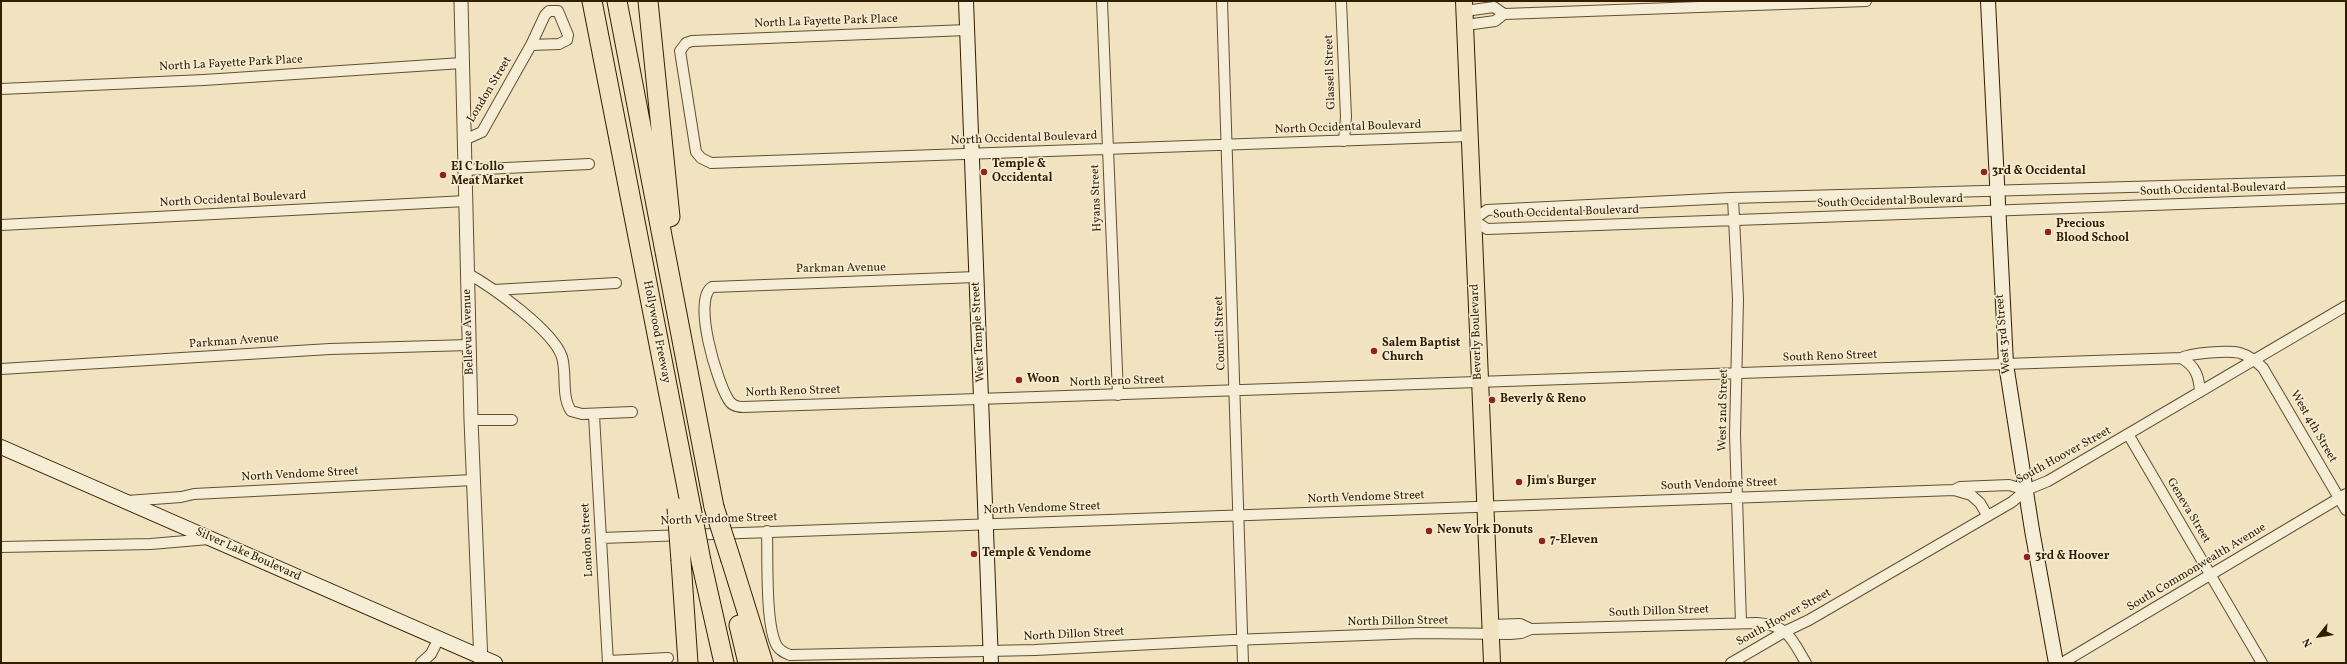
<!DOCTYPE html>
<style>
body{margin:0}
#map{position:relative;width:2347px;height:664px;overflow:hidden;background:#f1e3c0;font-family:Vollkorn,serif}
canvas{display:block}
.frame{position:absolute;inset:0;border:2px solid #311e01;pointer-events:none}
.north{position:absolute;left:2299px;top:616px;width:40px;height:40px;-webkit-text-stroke:3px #f6edd6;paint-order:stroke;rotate:240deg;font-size:11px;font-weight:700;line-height:16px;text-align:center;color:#311e01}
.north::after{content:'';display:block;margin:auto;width:14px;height:18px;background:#311e01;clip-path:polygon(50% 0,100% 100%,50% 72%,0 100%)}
</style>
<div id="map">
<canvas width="2347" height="664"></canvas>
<div class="frame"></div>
<div class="north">N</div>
</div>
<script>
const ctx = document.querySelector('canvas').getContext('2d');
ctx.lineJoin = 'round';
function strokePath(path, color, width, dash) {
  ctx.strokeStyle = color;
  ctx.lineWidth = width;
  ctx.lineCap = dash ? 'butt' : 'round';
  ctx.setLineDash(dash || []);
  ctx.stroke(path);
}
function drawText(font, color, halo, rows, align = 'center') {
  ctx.font = font + ' Vollkorn,serif';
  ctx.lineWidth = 3;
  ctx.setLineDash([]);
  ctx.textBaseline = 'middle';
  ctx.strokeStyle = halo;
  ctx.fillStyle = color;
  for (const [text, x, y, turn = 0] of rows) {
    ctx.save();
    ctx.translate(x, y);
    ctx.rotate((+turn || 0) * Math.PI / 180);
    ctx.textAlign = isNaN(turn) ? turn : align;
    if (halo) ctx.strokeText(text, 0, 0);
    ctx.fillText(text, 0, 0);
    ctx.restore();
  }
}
const minor = new Path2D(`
 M 1102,1 L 1118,395
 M 1222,1 L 1243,663
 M 1341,1 L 1346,117 L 1344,141
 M 1465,11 L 1494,7 L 1504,14
 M 1466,25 L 1495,21 L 1504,14 L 1866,1
 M 967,30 L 692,41 L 686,43 L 680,51 L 696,152 L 701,158 L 711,163 L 1470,136
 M 1,89 L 204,80 L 462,63
 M 464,140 L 482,132 L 531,45 L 545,15 L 549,11 L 558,11 L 568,35 L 567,40 L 559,44 L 531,45
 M 464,170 L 589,164
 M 2346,181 L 1731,198 L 1487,210 L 1473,220 L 1487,229 L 2346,198
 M 1733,198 L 1738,299 L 1735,435 L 1741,623
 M 1,225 L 466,201
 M 467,273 C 492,287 553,330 562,357 C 567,374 561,396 571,411 L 582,414 L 632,412
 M 976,277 L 712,287 C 692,300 717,381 728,399 C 731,405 736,407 743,407 L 2181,358 C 2191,353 2229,350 2240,353 C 2250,356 2257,362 2263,368 L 2346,510
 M 494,290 L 616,283
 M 2181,358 C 2196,366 2199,377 2200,392
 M 1,369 L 330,349 L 469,345
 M 594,415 L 608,663
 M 471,420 L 512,420
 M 2128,434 L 2262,663
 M 1954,490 L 1960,487 L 2009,485 L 2026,490
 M 127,501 L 181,497 L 194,494 L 473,480
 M 767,531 C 768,557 765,626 777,646 C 780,651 785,653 790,655 L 1035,650 L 1233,640 L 1419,633 L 1510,634 L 1521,633 L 1531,629 L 1757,623 C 1788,625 1791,638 1806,663
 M 601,538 L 1954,490 L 1971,495 L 1980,503 L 1987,515
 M 1,547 L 151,544 L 209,539
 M 1490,625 L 1520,624 L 1531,629
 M 608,661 L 668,658
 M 421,663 L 431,654 L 439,638
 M 1731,663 L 1786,631 L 1809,620 L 2012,502 L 2026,490 L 2048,481 L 2346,306
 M 2062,663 L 2346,494`);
const tertiary = new Path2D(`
 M 461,1 L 471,420 L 481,663`);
const secondary = new Path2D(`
 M 966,1 L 991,663
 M 1988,1 L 2006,364 L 2032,530 L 2056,663
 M 1,447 L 495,663`);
const primary = new Path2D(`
 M 1464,1 L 1492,663`);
const motorway = new Path2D(`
 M 592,1 L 691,508
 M 617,1 L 714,507
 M 648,1 L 670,217
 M 731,560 L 763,663
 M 681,561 L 688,663
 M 701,561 L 724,663
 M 739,625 L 748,663`);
strokePath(minor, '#614f31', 12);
strokePath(tertiary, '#614f31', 15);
strokePath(secondary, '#311e01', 16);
strokePath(primary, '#311e01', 18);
strokePath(motorway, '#311e01', 21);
strokePath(minor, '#f6edd6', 10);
strokePath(tertiary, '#f6edd6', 13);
strokePath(secondary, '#f6edd6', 14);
strokePath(primary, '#f1e3c0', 16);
strokePath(motorway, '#f1e3c0', 19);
const motorwayBridge = new Path2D(`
 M 714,507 L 731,560
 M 677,508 L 681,561
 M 691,508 L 701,561`);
strokePath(motorwayBridge, '#311e01', 21, []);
strokePath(motorwayBridge, '#f1e3c0', 19);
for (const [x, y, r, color] of [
 [984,172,4,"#8f2418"],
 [1984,172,4,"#8f2418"],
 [443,175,4,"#8f2418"],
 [2048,232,4,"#8f2418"],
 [1374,351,4,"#8f2418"],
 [1019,380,4,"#8f2418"],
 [1492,400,4,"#8f2418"],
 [1519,482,4,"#8f2418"],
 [1429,531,4,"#8f2418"],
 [1542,541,4,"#8f2418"],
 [974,554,4,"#8f2418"],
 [2027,557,4,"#8f2418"]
]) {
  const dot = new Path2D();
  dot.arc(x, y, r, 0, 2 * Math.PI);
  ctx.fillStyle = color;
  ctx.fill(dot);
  strokePath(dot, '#f6edd6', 1.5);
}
drawText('12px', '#311e01', '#f6edd6', [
 ["North La Fayette Park Place",826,22,-2],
 ["North La Fayette Park Place",231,64,-3],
 ["Glassell Street",1331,72,-92],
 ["London Street",490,90,-59],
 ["North Occidental Boulevard",1348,128,-2],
 ["North Occidental Boulevard",1024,139,-2],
 ["South Occidental Boulevard",2213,190,-2],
 ["Hyans Street",1097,198,-92],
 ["North Occidental Boulevard",233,200,-3],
 ["South Occidental Boulevard",1890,202,-2],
 ["South Occidental Boulevard",1566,213,-2],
 ["Parkman Avenue",841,269,-1],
 ["Bellevue Avenue",469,332,-92],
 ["Hollywood Freeway",656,332,79],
 ["West Temple Street",979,332,-93],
 ["Beverly Boulevard",1477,332,-92],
 ["Council Street",1221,333,-92],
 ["West 3rd Street",2004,334,-95],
 ["Parkman Avenue",234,342,-4],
 ["South Reno Street",1830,357,-2],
 ["North Reno Street",1117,382,-2],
 ["North Reno Street",793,392,-2],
 ["West 2nd Street",1724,410,-89],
 ["West 4th Street",2313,427,60],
 ["South Hoover Street",2064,456,-29],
 ["North Vendome Street",300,475,-3],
 ["South Vendome Street",1719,485,-2],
 ["North Vendome Street",1366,498,-2],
 ["North Vendome Street",1042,509,-2],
 ["Geneva Street",2188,511,59],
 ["North Vendome Street",719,520,-2],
 ["London Street",588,540,-93],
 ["Silver Lake Boulevard",248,555,24],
 ["South Commonwealth Avenue",2197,568,-31],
 ["South Dillon Street",1659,612,-2],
 ["South Hoover Street",1784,618,-29],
 ["North Dillon Street",1398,622,-1],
 ["North Dillon Street",1074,635,-3]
]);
drawText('bold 12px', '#311e01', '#f6edd6', [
 ["Temple &",992,165],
 ["Occidental",992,179],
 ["El C Lollo",451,168],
 ["Meat Market",451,182],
 ["3rd & Occidental",1992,172],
 ["Precious",2056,225],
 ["Blood School",2056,239],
 ["Salem Baptist",1382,344],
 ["Church",1382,358],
 ["Woon",1027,380],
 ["Beverly & Reno",1500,400],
 ["Jim's Burger",1527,482],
 ["New York Donuts",1437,531],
 ["7-Eleven",1550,541],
 ["Temple & Vendome",982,554],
 ["3rd & Hoover",2035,557]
], 'left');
</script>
